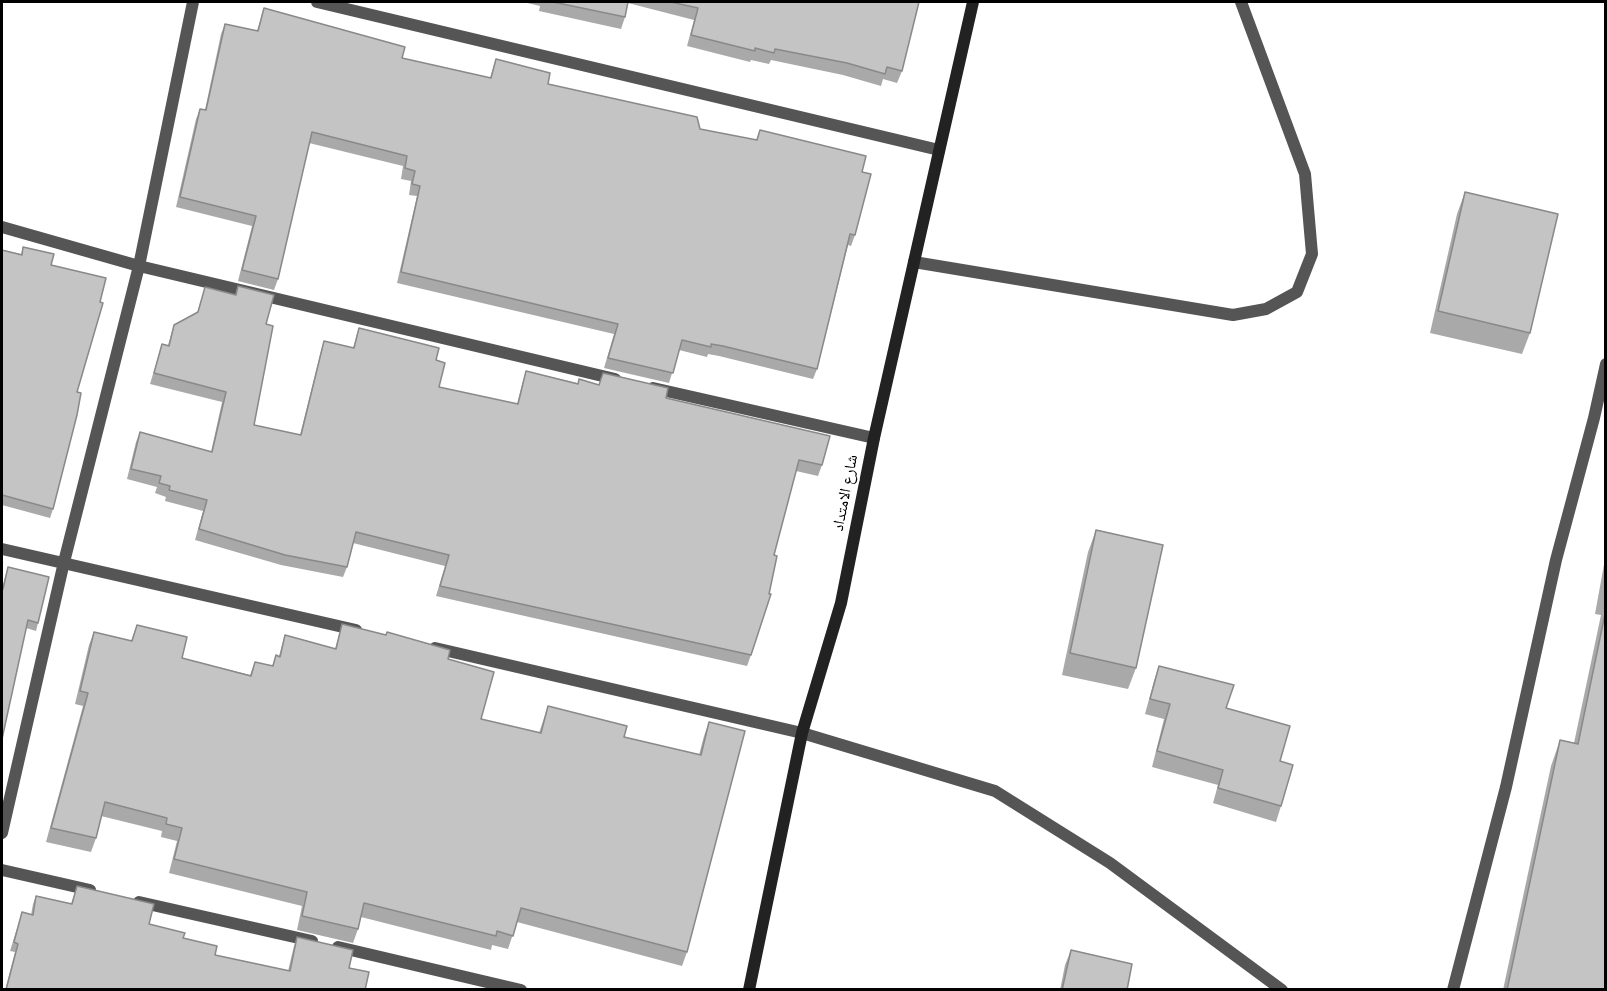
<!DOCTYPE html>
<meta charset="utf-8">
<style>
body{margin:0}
#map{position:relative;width:1607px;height:991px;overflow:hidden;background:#fff;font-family:Roboto,sans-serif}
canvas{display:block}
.frame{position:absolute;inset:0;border:3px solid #000;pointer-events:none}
</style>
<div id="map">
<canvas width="1607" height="991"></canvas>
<div class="frame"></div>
</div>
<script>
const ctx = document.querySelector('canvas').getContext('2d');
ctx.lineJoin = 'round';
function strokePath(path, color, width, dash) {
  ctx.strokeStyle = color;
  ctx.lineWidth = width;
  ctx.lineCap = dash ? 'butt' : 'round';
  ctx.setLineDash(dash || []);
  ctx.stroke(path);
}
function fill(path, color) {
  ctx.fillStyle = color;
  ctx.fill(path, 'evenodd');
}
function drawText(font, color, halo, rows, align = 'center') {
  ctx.font = font + ' Roboto,"Noto Naskh Arabic",sans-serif';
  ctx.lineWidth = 4.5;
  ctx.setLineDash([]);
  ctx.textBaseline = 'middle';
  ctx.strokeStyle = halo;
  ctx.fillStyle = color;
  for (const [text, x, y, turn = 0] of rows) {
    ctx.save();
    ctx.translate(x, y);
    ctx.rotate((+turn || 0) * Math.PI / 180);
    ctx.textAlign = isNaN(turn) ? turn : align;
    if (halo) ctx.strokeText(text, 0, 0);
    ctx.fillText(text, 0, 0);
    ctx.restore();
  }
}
strokePath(new Path2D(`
 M 914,262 L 1233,315 L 1266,309 L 1297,292 L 1312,254 L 1305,174 L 1241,2
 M 802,733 L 995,791 L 1110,863 L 1282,990
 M 1453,990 L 1506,787 L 1556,560 L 1594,418 L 1606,364`), '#555', 12);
strokePath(new Path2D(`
 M 317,2 L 939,150
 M 2,227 L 139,266 L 615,379
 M 653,388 L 874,438
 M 2,549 L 356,630
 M 435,648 L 802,733
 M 2,833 L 64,562 L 139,266 L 193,2
 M 2,870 L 90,890
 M 139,902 L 312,941
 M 338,947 L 521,990`), '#555', 12);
strokePath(new Path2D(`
 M 749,990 L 802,733 L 841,603 L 874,438 L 973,2`), '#222', 12);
fill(new Path2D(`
 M 523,2 L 919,2 L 902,71 L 897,83 L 883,79 L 881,86 L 843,75 L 771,60 L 769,64 L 751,60 L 750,62 L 687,46 L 694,20 L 628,3 L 625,17 L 621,29 L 539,11 L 540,6 Z
 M 264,8 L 402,58 L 490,78 L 496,59 L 548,84 L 700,129 L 756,140 L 760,130 L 862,172 L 855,235 L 851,246 L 848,245 L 817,369 L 813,379 L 719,356 L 708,354 L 707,357 L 679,350 L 669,383 L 604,368 L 614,334 L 397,283 L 417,196 L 409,195 L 411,181 L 401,179 L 403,166 L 309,143 L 278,279 L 274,290 L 238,281 L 252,226 L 176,207 L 196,119 L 200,109 L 205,110 L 221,34 L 225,24 L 257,31 Z
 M 1465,192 L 1530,333 L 1522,354 L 1430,333 L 1457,214 Z
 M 23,247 L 51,265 L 77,392 L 53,509 L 50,518 L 2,505 L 2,250 L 21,254 Z
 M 238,286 L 266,324 L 254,425 L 300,435 L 321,351 L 324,341 L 353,348 L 359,328 L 436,360 L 439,387 L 517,404 L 523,381 L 526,371 L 577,383 L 599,385 L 603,373 L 666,398 L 822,465 L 818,476 L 796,471 L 774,555 L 751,655 L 747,666 L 436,596 L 445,566 L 353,543 L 347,567 L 343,577 L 281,565 L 195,540 L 203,511 L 165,501 L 166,497 L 155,493 L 157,487 L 127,479 L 136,442 L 140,432 L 211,452 L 222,402 L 150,384 L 162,344 L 168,345 L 174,325 L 197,313 L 205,287 L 235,295 Z
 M 1096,530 L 1136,668 L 1128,689 L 1062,675 L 1088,552 Z
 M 1605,559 L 1605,990 L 1503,990 L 1551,766 L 1560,740 L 1574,743 L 1601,615 L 1595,614 Z
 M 8,567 L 38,623 L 36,631 L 26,628 L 2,588 Z
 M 342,624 L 448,659 L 481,719 L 539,733 L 548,706 L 624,737 L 699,755 L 704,736 L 709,722 L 687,952 L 682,966 L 517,922 L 508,949 L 492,945 L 491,950 L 361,917 L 358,929 L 353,943 L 297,930 L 302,906 L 169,873 L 177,841 L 161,837 L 162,831 L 101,816 L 96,838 L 91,852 L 46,842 L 83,706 L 75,704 L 89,645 L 94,632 L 131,641 L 137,625 L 182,658 L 250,675 L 255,662 L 272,666 L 276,655 L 279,656 L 285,635 L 335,649 Z
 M 1159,666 L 1226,708 L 1280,761 L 1281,806 L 1276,822 L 1213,803 L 1218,785 L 1152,767 L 1164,719 L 1145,714 L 1154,681 Z
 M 77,886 L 149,924 L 183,938 L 215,955 L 288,971 L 294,946 L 297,937 L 349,968 L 365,990 L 5,990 L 15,952 L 10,951 L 22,912 L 31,915 L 33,904 L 36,896 L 71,904 Z
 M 1071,950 L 1127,990 L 1060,990 L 1065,965 Z`), '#a9a9a9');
const building = new Path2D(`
 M 553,2 L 628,2 L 625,17 Z
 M 671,2 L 919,2 L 902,71 L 887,67 L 885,74 L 847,63 L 775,49 L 774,53 L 755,48 L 755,51 L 691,35 L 698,8 Z
 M 264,8 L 405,47 L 402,58 L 491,78 L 496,59 L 550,73 L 548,84 L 697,117 L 700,129 L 757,140 L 760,130 L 866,156 L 862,172 L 871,174 L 855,235 L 850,234 L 817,369 L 723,346 L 711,344 L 711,347 L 682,340 L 673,373 L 608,358 L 618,324 L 401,272 L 420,186 L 412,184 L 415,171 L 405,168 L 407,156 L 312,132 L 278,279 L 242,270 L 256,216 L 180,197 L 200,109 L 206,110 L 225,24 L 258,31 Z
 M 1465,192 L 1558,214 L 1530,333 L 1438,311 Z
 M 23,247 L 54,254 L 51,265 L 106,278 L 100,302 L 103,303 L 77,392 L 81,393 L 77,415 L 53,509 L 2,495 L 2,250 L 22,255 Z
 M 238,286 L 274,295 L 266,324 L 273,326 L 254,425 L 301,435 L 324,341 L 354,348 L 359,328 L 439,348 L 436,360 L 445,363 L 439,387 L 518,404 L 526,371 L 578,384 L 579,379 L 599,385 L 603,373 L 668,388 L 666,398 L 830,436 L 822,465 L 799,460 L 774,555 L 777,556 L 769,594 L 771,594 L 751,655 L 440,586 L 449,555 L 356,532 L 347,567 L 285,555 L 199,529 L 207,500 L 169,490 L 170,486 L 159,483 L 161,476 L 131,469 L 140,432 L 212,452 L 226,392 L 154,373 L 162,344 L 169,346 L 174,325 L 198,312 L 205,287 L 236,295 Z
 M 1096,530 L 1163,545 L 1136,668 L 1070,653 Z
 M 8,567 L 49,577 L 38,623 L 28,620 L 2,739 L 2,588 L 3,589 Z
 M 1605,614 L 1605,990 L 1507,990 L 1560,740 L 1578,744 Z
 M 342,624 L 386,635 L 387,632 L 450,650 L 448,659 L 494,672 L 481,719 L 541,733 L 548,706 L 627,726 L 624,737 L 701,755 L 709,722 L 745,731 L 687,952 L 521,908 L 513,936 L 497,931 L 496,936 L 364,903 L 358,929 L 302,916 L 307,892 L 174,859 L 182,828 L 166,824 L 167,818 L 105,802 L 96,838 L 51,828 L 88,693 L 80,691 L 94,632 L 132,641 L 137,625 L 187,637 L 182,658 L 251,676 L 255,662 L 273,666 L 276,655 L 280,657 L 285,635 L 336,649 Z
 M 1159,666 L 1234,685 L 1226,708 L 1290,726 L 1280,761 L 1293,765 L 1281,806 L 1218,788 L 1223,770 L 1157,751 L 1170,704 L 1150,699 Z
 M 77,886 L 154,904 L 149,924 L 185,933 L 183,938 L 217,946 L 215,955 L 290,971 L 297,937 L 353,950 L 349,968 L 369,972 L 365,990 L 6,990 L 18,944 L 14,942 L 22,912 L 33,915 L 36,896 L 72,904 Z
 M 1071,950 L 1132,964 L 1127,990 L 1062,990 Z`);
fill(building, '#c4c4c4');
strokePath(building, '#898989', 1.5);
drawText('16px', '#000', '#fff', [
 ["شارع الامتداد",846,493,-79]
]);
</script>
